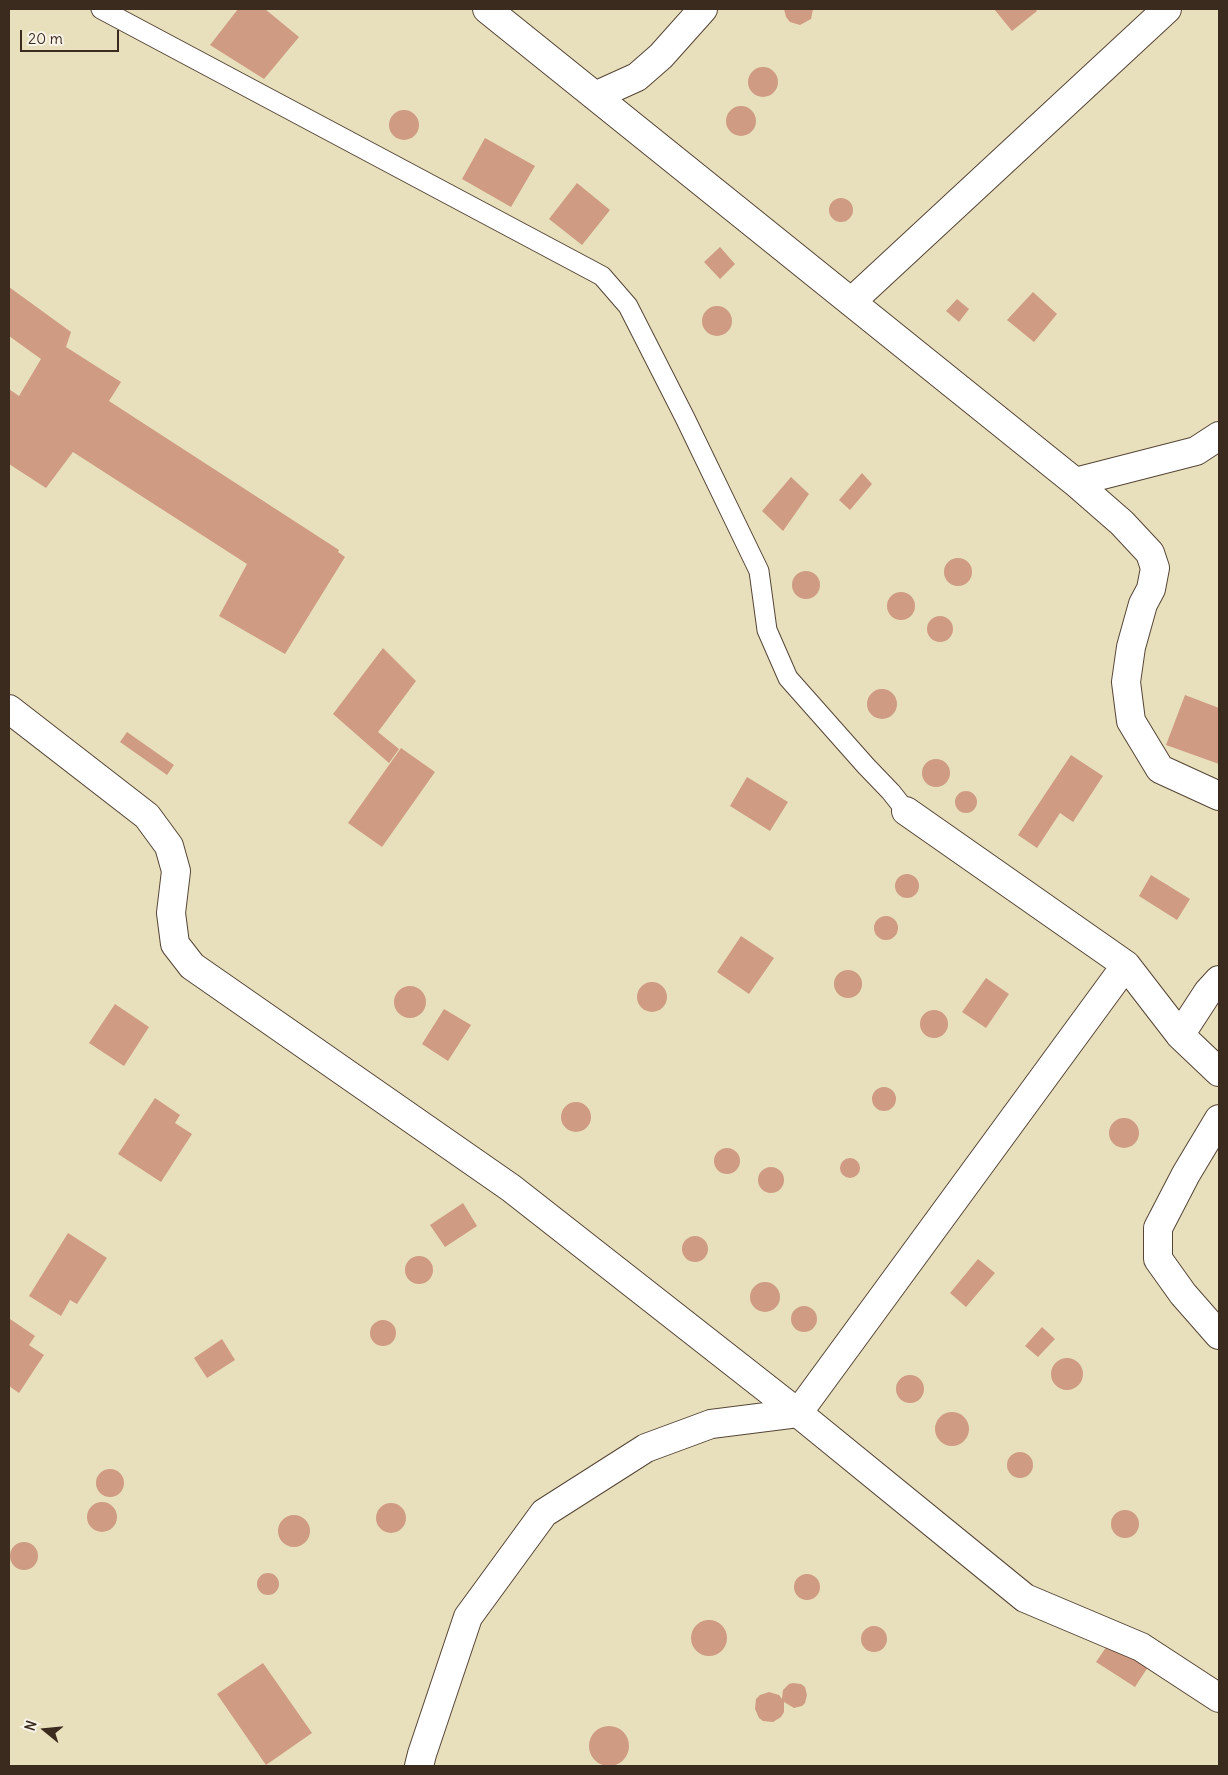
<!DOCTYPE html>
<style>
body{margin:0}
#map{position:relative;width:1228px;height:1775px;overflow:hidden;background:#e8e0bc;font-family:Delius,sans-serif}
canvas{display:block}
.frame{position:absolute;inset:0;border:10px solid #3b2a1e;pointer-events:none}
.north{position:absolute;left:20px;top:1705px;width:50px;height:50px;-webkit-text-stroke:4px #f7f3e8;paint-order:stroke;rotate:287deg;font-size:14px;font-weight:700;line-height:20px;text-align:center;color:#3b2a1e}
.north::after{content:'';display:block;margin:auto;width:18px;height:22px;background:#3b2a1e;clip-path:polygon(50% 0,100% 100%,50% 72%,0 100%)}
.scale{position:absolute;left:20px;top:30px;width:99px;height:22px;box-sizing:border-box;border:2px solid #3b2a1e;border-top:0;padding-left:6px;font-size:15px;line-height:18px;white-space:nowrap;color:#3b2a1e;-webkit-text-stroke:4px #f7f3e8;paint-order:stroke}
</style>
<div id="map">
<canvas width="1228" height="1775"></canvas>
<div class="frame"></div>
<div class="north">N</div>
<div class="scale">20 m</div>
</div>
<script>
const ctx = document.querySelector('canvas').getContext('2d');
ctx.lineJoin = 'round';
function fill(path, color) {
  ctx.fillStyle = color;
  ctx.fill(path, 'evenodd');
}
function strokePath(path, color, width, dash) {
  ctx.strokeStyle = color;
  ctx.lineWidth = width;
  ctx.lineCap = dash ? 'butt' : 'round';
  ctx.setLineDash(dash || []);
  ctx.stroke(path);
}
fill(new Path2D(`
 M 238,9 L 265,9 L 299,37 L 264,79 L 210,45 Z
 M 784,9 L 813,9 L 811,19 L 800,25 L 790,22 L 786,17 Z
 M 994,9 L 1035,9 L 1037,11 L 1012,31 Z
 M748 82a15 15 0 1 1 30 0a15 15 0 1 1-30 0Z
 M726 121a15 15 0 1 1 30 0a15 15 0 1 1-30 0Z
 M389 125a15 15 0 1 1 30 0a15 15 0 1 1-30 0Z
 M 485,138 L 535,166 L 511,207 L 462,179 Z
 M 577,183 L 610,210 L 582,245 L 549,219 Z
 M829 210a12 12 0 1 1 24 0a12 12 0 1 1-24 0Z
 M 720,247 L 735,264 L 720,279 L 704,262 Z
 M 9,287 L 71,332 L 66,347 L 121,382 L 109,401 L 339,550 L 338,552 L 345,557 L 285,654 L 219,616 L 247,564 L 73,452 L 46,488 L 9,464 L 9,389 L 19,396 L 41,359 L 9,336 Z
 M 1033,292 L 1057,314 L 1034,342 L 1007,320 Z
 M 957,299 L 969,309 L 959,322 L 946,311 Z
 M702 321a15 15 0 1 1 30 0a15 15 0 1 1-30 0Z
 M 862,473 L 872,484 L 850,510 L 839,500 Z
 M 791,477 L 809,494 L 783,531 L 762,511 Z
 M944 572a14 14 0 1 1 28 0a14 14 0 1 1-28 0Z
 M792 585a14 14 0 1 1 28 0a14 14 0 1 1-28 0Z
 M887 606a14 14 0 1 1 28 0a14 14 0 1 1-28 0Z
 M927 629a13 13 0 1 1 26 0a13 13 0 1 1-26 0Z
 M 383,648 L 416,681 L 378,732 L 399,749 L 389,763 L 333,714 Z
 M867 704a15 15 0 1 1 30 0a15 15 0 1 1-30 0Z
 M 1185,695 L 1219,708 L 1219,764 L 1166,745 Z
 M 127,732 L 174,765 L 167,775 L 120,742 Z
 M 401,748 L 435,772 L 382,847 L 348,823 Z
 M 1071,755 L 1103,776 L 1073,822 L 1060,813 L 1037,848 L 1018,835 Z
 M922 773a14 14 0 1 1 28 0a14 14 0 1 1-28 0Z
 M 747,777 L 788,802 L 770,831 L 730,806 Z
 M955 802a11 11 0 1 1 22 0a11 11 0 1 1-22 0Z
 M895 886a12 12 0 1 1 24 0a12 12 0 1 1-24 0Z
 M 1151,875 L 1190,899 L 1177,920 L 1139,896 Z
 M874 928a12 12 0 1 1 24 0a12 12 0 1 1-24 0Z
 M 741,936 L 774,958 L 749,994 L 717,972 Z
 M834 984a14 14 0 1 1 28 0a14 14 0 1 1-28 0Z
 M 986,978 L 1009,994 L 986,1028 L 962,1012 Z
 M637 997a15 15 0 1 1 30 0a15 15 0 1 1-30 0Z
 M394 1002a16 16 0 1 1 32 0a16 16 0 1 1-32 0Z
 M 115,1004 L 149,1027 L 124,1066 L 89,1043 Z
 M 444,1009 L 471,1025 L 448,1061 L 422,1044 Z
 M920 1024a14 14 0 1 1 28 0a14 14 0 1 1-28 0Z
 M872 1099a12 12 0 1 1 24 0a12 12 0 1 1-24 0Z
 M 155,1098 L 180,1115 L 175,1123 L 192,1134 L 161,1182 L 118,1154 Z
 M561 1117a15 15 0 1 1 30 0a15 15 0 1 1-30 0Z
 M1109 1133a15 15 0 1 1 30 0a15 15 0 1 1-30 0Z
 M714 1161a13 13 0 1 1 26 0a13 13 0 1 1-26 0Z
 M840 1168a10 10 0 1 1 20 0a10 10 0 1 1-20 0Z
 M758 1180a13 13 0 1 1 26 0a13 13 0 1 1-26 0Z
 M 463,1203 L 477,1226 L 445,1247 L 430,1225 Z
 M 68,1233 L 107,1258 L 77,1304 L 70,1300 L 61,1316 L 29,1296 Z
 M682 1249a13 13 0 1 1 26 0a13 13 0 1 1-26 0Z
 M405 1270a14 14 0 1 1 28 0a14 14 0 1 1-28 0Z
 M 978,1259 L 995,1273 L 966,1307 L 950,1293 Z
 M750 1297a15 15 0 1 1 30 0a15 15 0 1 1-30 0Z
 M791 1319a13 13 0 1 1 26 0a13 13 0 1 1-26 0Z
 M 10,1319 L 35,1336 L 29,1345 L 44,1355 L 19,1393 L 9,1386 Z
 M370 1333a13 13 0 1 1 26 0a13 13 0 1 1-26 0Z
 M 1042,1327 L 1055,1339 L 1038,1357 L 1025,1346 Z
 M 222,1339 L 235,1360 L 207,1378 L 194,1358 Z
 M1051 1374a16 16 0 1 1 32 0a16 16 0 1 1-32 0Z
 M896 1389a14 14 0 1 1 28 0a14 14 0 1 1-28 0Z
 M935 1429a17 17 0 1 1 34 0a17 17 0 1 1-34 0Z
 M1007 1465a13 13 0 1 1 26 0a13 13 0 1 1-26 0Z
 M96 1483a14 14 0 1 1 28 0a14 14 0 1 1-28 0Z
 M87 1517a15 15 0 1 1 30 0a15 15 0 1 1-30 0Z
 M376 1518a15 15 0 1 1 30 0a15 15 0 1 1-30 0Z
 M1111 1524a14 14 0 1 1 28 0a14 14 0 1 1-28 0Z
 M278 1531a16 16 0 1 1 32 0a16 16 0 1 1-32 0Z
 M10 1556a14 14 0 1 1 28 0a14 14 0 1 1-28 0Z
 M257 1584a11 11 0 1 1 22 0a11 11 0 1 1-22 0Z
 M794 1587a13 13 0 1 1 26 0a13 13 0 1 1-26 0Z
 M691 1638a18 18 0 1 1 36 0a18 18 0 1 1-36 0Z
 M861 1639a13 13 0 1 1 26 0a13 13 0 1 1-26 0Z
 M 1111,1640 L 1148,1667 L 1135,1687 L 1096,1662 Z
 M 263,1663 L 312,1733 L 266,1765 L 217,1694 Z
 M 793,1683 L 801,1684 L 805,1687 L 807,1695 L 805,1703 L 802,1706 L 794,1708 L 784,1702 L 784,1712 L 781,1717 L 773,1722 L 763,1721 L 759,1718 L 755,1709 L 756,1699 L 760,1695 L 769,1692 L 779,1695 L 782,1699 L 783,1690 L 789,1684 Z
 M589 1746a20 20 0 1 1 40 0a20 20 0 1 1-40 0Z`), '#cf9b82');
const lane = new Path2D(`
 M 101,9 L 602,276 L 628,306 L 685,418 L 759,571 L 767,630 L 788,678 L 866,766 L 891,792 L 906,811`);
const street = new Path2D(`
 M 487,9 L 1075,482 L 1122,523 L 1150,553 L 1155,568 L 1151,589 L 1143,604 L 1131,647 L 1126,682 L 1131,721 L 1160,769 L 1219,796
 M 595,96 L 637,77 L 661,56 L 703,9
 M 851,302 L 1167,9
 M 1075,482 L 1196,451 L 1219,436
 M 9,709 L 147,816 L 169,846 L 176,871 L 171,913 L 175,944 L 192,966 L 511,1188 L 798,1413 L 1025,1598 L 1141,1647 L 1219,1698
 M 906,811 L 1126,965 L 1180,1035 L 1219,1072
 M 1180,1035 L 1208,992 L 1219,980
 M 1219,1119 L 1186,1174 L 1158,1228 L 1158,1259 L 1183,1294 L 1219,1335
 M 419,1766 L 422,1754 L 468,1617 L 544,1513 L 646,1448 L 711,1424 L 798,1413 L 1126,965`);
strokePath(lane, '#554536', 21);
strokePath(street, '#554536', 30);
strokePath(lane, '#fff', 19);
strokePath(street, '#fff', 28);
</script>
